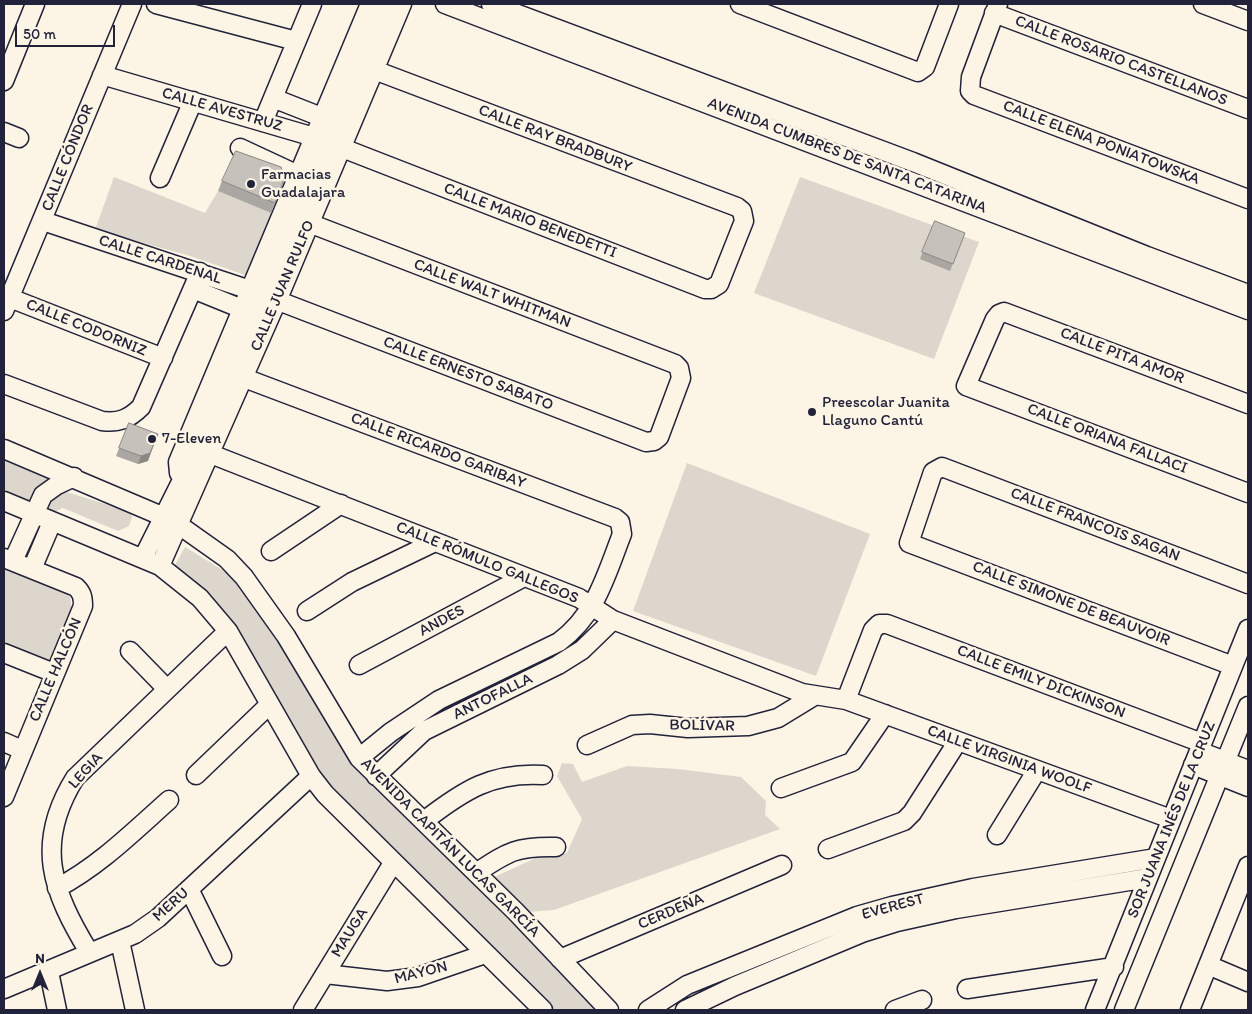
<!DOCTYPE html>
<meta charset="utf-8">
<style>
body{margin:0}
#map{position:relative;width:1252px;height:1014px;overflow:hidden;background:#fcf5e5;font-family:Itim,sans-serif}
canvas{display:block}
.frame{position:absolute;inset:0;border:5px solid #22223b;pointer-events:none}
.north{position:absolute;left:15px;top:949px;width:50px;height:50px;-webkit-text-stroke:4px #fcf5e5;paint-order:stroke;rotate:0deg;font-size:14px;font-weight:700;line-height:20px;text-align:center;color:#22223b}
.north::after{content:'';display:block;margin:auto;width:18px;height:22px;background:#22223b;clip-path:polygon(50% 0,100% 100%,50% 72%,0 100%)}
.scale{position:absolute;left:15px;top:25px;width:100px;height:22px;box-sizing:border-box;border:2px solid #22223b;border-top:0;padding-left:6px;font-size:15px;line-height:18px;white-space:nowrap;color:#22223b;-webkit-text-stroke:4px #fcf5e5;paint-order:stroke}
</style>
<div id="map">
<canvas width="1252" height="1014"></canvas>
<div class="frame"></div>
<div class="north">N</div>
<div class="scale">50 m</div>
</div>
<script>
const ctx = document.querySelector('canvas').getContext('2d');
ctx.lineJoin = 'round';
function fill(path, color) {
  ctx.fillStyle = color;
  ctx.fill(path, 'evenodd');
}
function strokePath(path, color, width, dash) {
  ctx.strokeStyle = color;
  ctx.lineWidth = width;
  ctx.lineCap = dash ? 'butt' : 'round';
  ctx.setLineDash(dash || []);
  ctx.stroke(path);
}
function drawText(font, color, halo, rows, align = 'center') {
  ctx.font = font + ' Itim,sans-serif';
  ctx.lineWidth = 5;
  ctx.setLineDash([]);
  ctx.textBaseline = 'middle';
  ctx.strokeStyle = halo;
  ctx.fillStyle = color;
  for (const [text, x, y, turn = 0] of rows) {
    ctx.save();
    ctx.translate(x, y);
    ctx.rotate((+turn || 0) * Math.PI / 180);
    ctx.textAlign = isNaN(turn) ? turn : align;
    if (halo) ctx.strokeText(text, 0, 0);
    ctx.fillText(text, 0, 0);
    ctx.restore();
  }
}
fill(new Path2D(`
 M 114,177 L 205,213 L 218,191 L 274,214 L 248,276 L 187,255 L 95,230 Z
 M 800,177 L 979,242 L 934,359 L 754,293 Z
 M 4,457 L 54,478 L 37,489 L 30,503 L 4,492 Z
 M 687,463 L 870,534 L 816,676 L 633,611 Z
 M 63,491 L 109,505 L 117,503 L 129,508 L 132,517 L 129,526 L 118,531 L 63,508 L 54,512 L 46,505 Z
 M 185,547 L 234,577 L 286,654 L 353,763 L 598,1010 L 551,1010 L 324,781 L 260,673 L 174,567 Z
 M 4,568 L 62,591 L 70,597 L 72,611 L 49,663 L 4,645 Z
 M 562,763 L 573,764 L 582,782 L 627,766 L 678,769 L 741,777 L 766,801 L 765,815 L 780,829 L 554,910 L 527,912 L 492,878 L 538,857 L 567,853 L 582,819 L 557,776 Z`), '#dcd6cc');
const minor = new Path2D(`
 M 156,4 L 296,41
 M 445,4 L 1248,310
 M 491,4 L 913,162 L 1147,256 L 1248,294
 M 740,4 L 918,72 L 925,67 L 949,4
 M 998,4 L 971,77 L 970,91 L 974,95 L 1248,199
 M 1203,4 L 1248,21
 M 994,13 L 1248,109
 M 102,75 L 314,137 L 705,289 L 711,289 L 719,284 L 744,221 L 742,211 L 737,207 L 361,65
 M 4,81 L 35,4
 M 273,98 L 334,122
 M 263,122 L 312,4
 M 4,132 L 19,138
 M 240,148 L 298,175
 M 160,178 L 193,101
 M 43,221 L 250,290 L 646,442 L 654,441 L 659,437 L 681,378 L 679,368 L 675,364 L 296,218
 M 193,289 L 252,313
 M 10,298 L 163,358
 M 4,311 L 132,4
 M 231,373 L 615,518 L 620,522 L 622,534 C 606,575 596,615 559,642 L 439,700 L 391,732 L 359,758
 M 4,384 L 102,421 C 119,423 129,419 141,407 L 200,272
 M 1248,404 L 1004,312 L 999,314 L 995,319 L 966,386 L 1248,493
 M 4,449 L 164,517 L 179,525 L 227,559 L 244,577 L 286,636 L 359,758 L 516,912 L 609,1010
 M 198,449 L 579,598 L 613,620 L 802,693 L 846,700 L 1171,819
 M 186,482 L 179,473 L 178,462 L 370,4
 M 4,501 L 160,566 L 200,598 L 228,631 L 311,776 L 325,794 L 543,1010
 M 271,551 L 341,504
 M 4,558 L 76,587 C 82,593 83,597 83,606 L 4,797
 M 143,558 L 204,436 L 388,4
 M 13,561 L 43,495 L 57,485 L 74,477
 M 160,566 L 277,301 L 402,4
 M 32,569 L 52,522
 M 307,611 L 352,582 L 435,542
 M 130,651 L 167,689
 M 4,653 L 54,673
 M 359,665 L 524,577
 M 1233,666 L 909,543 L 933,472 L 942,467 L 1248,584
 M 846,700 L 873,630 L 879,624 L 887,624 L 1202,743
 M 4,742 L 22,750
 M 587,745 L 632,725 L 650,724 L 688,728 L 748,726 L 778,718 L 814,696
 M 1199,751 L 1248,770
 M 1193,765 L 1248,787
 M 196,775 L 269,705
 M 376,776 L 424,731 L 558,665 L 582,650 L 613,620
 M 781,788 L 852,762 L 885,714
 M 424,821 C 464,790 492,772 543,775
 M 997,835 L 1037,770
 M 828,849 L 904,821 L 912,813 L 958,741
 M 476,873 C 508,852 516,846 556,847
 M 57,888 C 99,866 133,832 169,800
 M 189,889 L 222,956
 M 120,941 L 135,1010
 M 89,952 C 52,891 34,844 75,778 L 228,631
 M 560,959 L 782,865
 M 1208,965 L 1248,982
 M 49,972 L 57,1010
 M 325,974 L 387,981 L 418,977 L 485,954
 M 4,989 L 135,934 L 158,918 L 311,776
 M 967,989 L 1114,967
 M 303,1010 L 393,863
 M 648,1010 L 687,985 L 857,916 L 892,906 L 973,888 L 1156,858
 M 685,1010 L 735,986 L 862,933 L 897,922 L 956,909 L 1148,878
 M 895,1010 L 922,1000
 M 1095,1010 L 1248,629
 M 1124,1010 L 1248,706
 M 1190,1010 L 1248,866`);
strokePath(minor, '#22223b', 21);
strokePath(minor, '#fcf5e5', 18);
fill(new Path2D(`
 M 222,181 L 282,187 L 271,213 L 218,191 Z
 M 935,221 L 965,233 L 950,271 L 920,259 Z
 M 129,423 L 148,461 L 138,464 L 116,456 Z`), '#aaa6a1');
fill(new Path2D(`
 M 158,434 L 148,461 L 138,464 L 141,456 Z`), '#8b8783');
const building = new Path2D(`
 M 236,151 L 281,167 L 285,177 L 275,203 L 222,181 Z
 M 935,221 L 965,233 L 953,264 L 922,252 Z
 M 129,423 L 158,434 L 150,453 L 141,456 L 119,448 Z`);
fill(building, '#c6c1bb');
strokePath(building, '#8b8783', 1);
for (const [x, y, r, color] of [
 [251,184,5,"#22223b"],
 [812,412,5,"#22223b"],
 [152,439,5,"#22223b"]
]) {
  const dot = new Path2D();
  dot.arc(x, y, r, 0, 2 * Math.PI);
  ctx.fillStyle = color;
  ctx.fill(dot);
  strokePath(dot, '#fcf5e5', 2);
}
drawText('16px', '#22223b', '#fcf5e5', [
 ["CALLE ROSARIO CASTELLANOS",1121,61,21],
 ["CALLE AVESTRUZ",222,110,16],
 ["CALLE RAY BRADBURY",555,139,21],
 ["CALLE ELENA PONIATOWSKA",1101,143,21],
 ["AVENIDA CUMBRES DE SANTA CATARINA",847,156,21],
 ["CALLE CÓNDOR",68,158,-68],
 ["CALLE MARIO BENEDETTI",530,221,21],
 ["CALLE CARDENAL",160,260,18],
 ["CALLE JUAN RULFO",283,286,-67],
 ["CALLE WALT WHITMAN",492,294,21],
 ["CALLE CODORNIZ",86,328,22],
 ["CALLE PITA AMOR",1122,356,21],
 ["CALLE ERNESTO SABATO",468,374,21],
 ["CALLE ORIANA FALLACI",1107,439,21],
 ["CALLE RICARDO GARIBAY",438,451,21],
 ["CALLE FRANCOIS SAGAN",1095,525,21],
 ["CALLE RÓMULO GALLEGOS",487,563,22],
 ["CALLE SIMONE DE BEAUVOIR",1071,604,21],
 ["ANDES",442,621,-28],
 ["CALLE HALCÓN",56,670,-67],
 ["CALLE EMILY DICKINSON",1041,682,21],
 ["ANTOFALLA",493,697,-26],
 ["BOLÍVAR",702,726,1],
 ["CALLE VIRGINIA WOOLF",1009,760,20],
 ["LEGIA",86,771,-48],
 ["SOR JUANA INÉS DE LA CRUZ",1172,820,-68],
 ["AVENIDA CAPITÁN LUCAS GARCÍA",450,848,45],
 ["MERU",171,905,-42],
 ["EVEREST",893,907,-15],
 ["CERDEÑA",671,912,-23],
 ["MAUGA",350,933,-58],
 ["MAYON",421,973,-14]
]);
drawText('16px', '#22223b', '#fcf5e5', [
 ["Farmacias",261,175],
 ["Guadalajara",261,193],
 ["Preescolar Juanita",822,403],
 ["Llaguno Cantú",822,421],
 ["7-Eleven",162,439]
], 'left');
</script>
